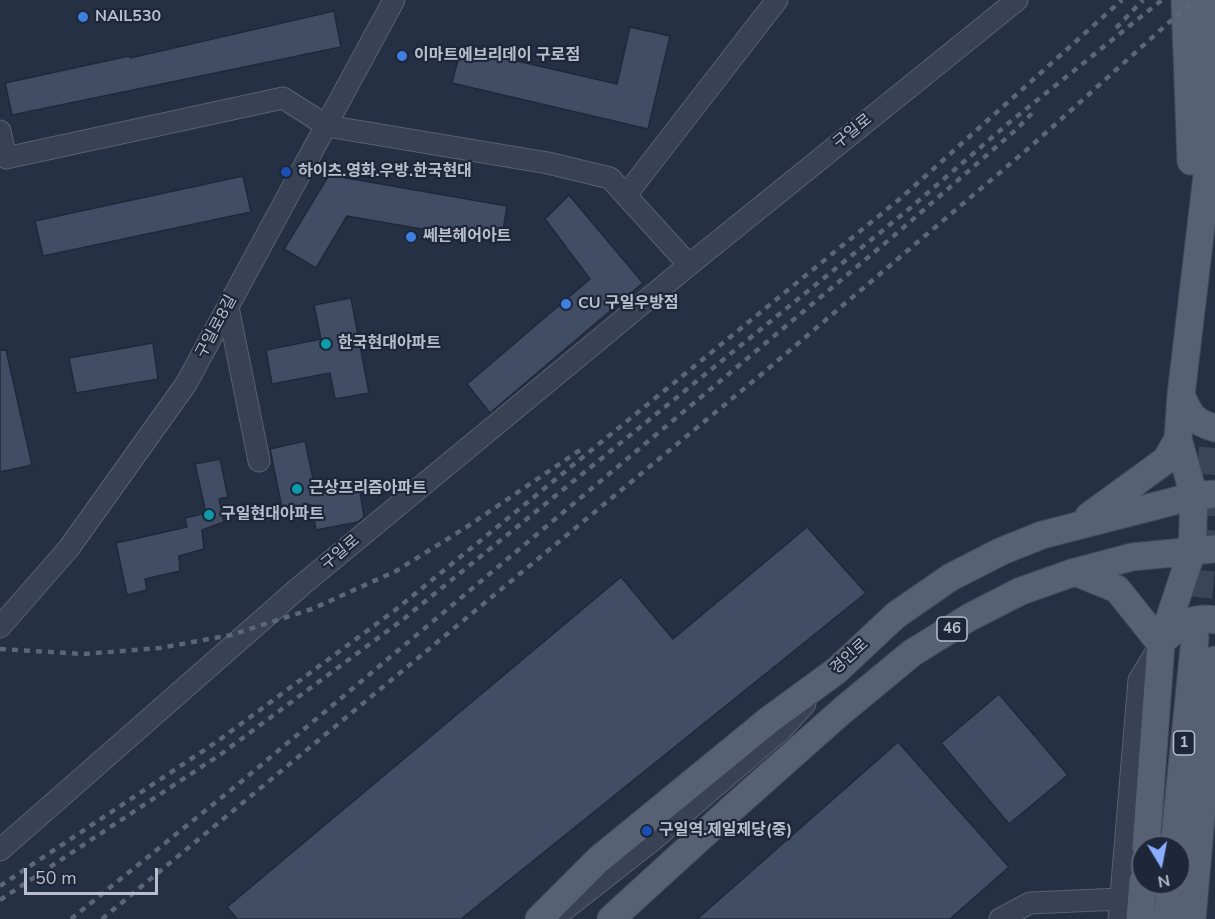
<!DOCTYPE html>
<meta charset="utf-8">
<style>
body{margin:0}
#map{position:relative;width:1215px;height:919px;overflow:hidden;background:#253044;font-family:"Nunito Sans",sans-serif}
canvas{display:block}
.north{position:absolute;left:1131px;top:835px;width:60px;height:60px;box-sizing:border-box;background:#1e2739;border:2px solid #5b6374;border-radius:50%;rotate:170deg;font-size:16px;font-weight:700;line-height:24px;text-align:center;color:#b7becd}
.north::after{content:'';display:block;margin:auto;width:21px;height:27px;background:#8aaeff;clip-path:polygon(50% 0,100% 100%,50% 72%,0 100%)}
.scale{position:absolute;left:24px;top:868px;width:134px;height:27px;box-sizing:border-box;border:3px solid #b7becd;border-top:0;padding-left:8px;font-size:18px;line-height:21px;white-space:nowrap;color:#b7becd;-webkit-text-stroke:4px #1e2739;paint-order:stroke}
</style>
<div id="map">
<canvas width="1215" height="919"></canvas>
<div class="north">N</div>
<div class="scale">50 m</div>
</div>
<script>
const ctx = document.querySelector('canvas').getContext('2d');
ctx.lineJoin = 'round';
function fill(path, color) {
  ctx.fillStyle = color;
  ctx.fill(path, 'evenodd');
}
function strokePath(path, color, width, dash) {
  ctx.strokeStyle = color;
  ctx.lineWidth = width;
  ctx.lineCap = dash ? 'butt' : 'round';
  ctx.setLineDash(dash || []);
  ctx.stroke(path);
}
function drawText(font, color, halo, rows, align = 'center') {
  ctx.font = font + ' "Nunito Sans","Noto Sans KR",sans-serif';
  ctx.lineWidth = 4.5;
  ctx.setLineDash([]);
  ctx.textBaseline = 'middle';
  ctx.strokeStyle = halo;
  ctx.fillStyle = color;
  for (const [text, x, y, turn = 0] of rows) {
    ctx.save();
    ctx.translate(x, y);
    ctx.rotate((+turn || 0) * Math.PI / 180);
    ctx.textAlign = isNaN(turn) ? turn : align;
    if (halo) ctx.strokeText(text, 0, 0);
    ctx.fillText(text, 0, 0);
    ctx.restore();
  }
}
const building = new Path2D(`
 M 334,11 L 341,47 L 12,115 L 5,83 L 129,56 L 130,58 Z
 M 630,27 L 670,36 L 648,129 L 452,83 L 461,48 L 617,84 Z
 M 329,175 L 507,206 L 501,243 L 347,216 L 316,268 L 284,249 Z
 M 243,176 L 251,212 L 43,256 L 35,221 Z
 M 569,195 L 643,283 L 490,413 L 467,384 L 590,279 L 545,219 Z
 M 351,298 L 369,393 L 335,399 L 330,373 L 272,384 L 266,350 L 321,339 L 314,305 Z
 M 153,343 L 158,379 L 76,393 L 69,358 Z
 M 0,350 L 6,350 L 32,465 L 0,472 Z
 M 305,441 L 316,493 L 359,485 L 364,517 L 358,522 L 316,530 L 311,505 L 282,508 L 270,449 Z
 M 220,459 L 228,497 L 219,499 L 224,522 L 202,530 L 204,549 L 179,556 L 180,571 L 145,579 L 147,590 L 127,595 L 116,543 L 187,527 L 185,518 L 206,513 L 195,464 Z
 M 807,527 L 866,593 L 461,919 L 237,919 L 227,907 L 621,577 L 673,639 Z
 M 999,694 L 1068,775 L 1009,824 L 941,743 Z
 M 898,742 L 1009,867 L 950,919 L 697,919 Z`);
fill(building, '#414c65');
strokePath(building, '#20293b', 1.5);
strokePath(new Path2D(`
 M 1195,638 L 1215,421`), '#3b4559', 27, [27, 14]);
const minor = new Path2D(`
 M 0,131 L 6,158 L 283,98 L 327,126 L 548,163 L 610,178 L 689,265
 M 626,195 L 777,0
 M 228,307 L 259,461
 M 0,627 L 69,548 L 186,384 L 394,0
 M 0,850 L 302,585 L 689,265 L 1017,0
 M 555,917 L 653,840 L 783,728 L 805,704
 M 1000,919 L 1030,903 L 1121,899
 M 1119,919 L 1139,680 L 1159,647`);
const major = new Path2D(`
 M 1185,0 L 1191,161
 M 1181,395 C 1189,414 1193,422 1215,428
 M 1089,516 L 1166,460 L 1178,439
 M 1075,572 L 1117,589 L 1161,644
 M 1167,637 C 1179,624 1197,616 1215,620
 M 1146,847 L 1161,644 L 1192,551 L 1194,496 L 1178,439 L 1181,395 L 1209,159 L 1209,0
 M 1174,847 L 1195,638
 M 539,919 L 598,860 L 769,720 L 836,671 L 896,615 L 951,577 L 1002,551 L 1042,535 L 1194,496 L 1215,494
 M 611,919 L 737,804 L 843,710 L 912,653 L 970,617 L 1021,591 L 1075,572 L 1132,557 L 1215,549
 M 1140,919 L 1143,881
 M 1167,919 L 1171,883
 M 1192,919 L 1215,660`);
strokePath(minor, '#586071', 23);
strokePath(major, '#434b5d', 29);
strokePath(minor, '#394254', 21);
strokePath(major, '#576174', 27);
strokePath(new Path2D(`
 M 1116,28 L 1143,0
 M 0,649 L 84,654 L 160,648 L 231,635 L 312,609 L 396,571 L 465,528 L 580,450
 M 0,886 L 215,743 L 394,611 L 902,197 L 1122,0
 M 0,900 L 221,754 L 401,621 L 909,209 L 1011,121 L 1162,0
 M 71,919 L 242,781 L 896,234 L 1018,128 L 1036,109
 M 102,919 L 763,373 L 1030,147 L 1194,0`), '#5b667b', 4.5, [6, 6]);
for (const [x, y, r, color] of [
 [83,17,6,"#3f7fe0"],
 [402,56,6,"#3f7fe0"],
 [286,172,6,"#1a4fb4"],
 [411,237,6,"#3f7fe0"],
 [566,304,6,"#3f7fe0"],
 [326,344,6,"#0f9aa8"],
 [297,489,6,"#0f9aa8"],
 [209,515,6,"#0f9aa8"],
 [647,831,6,"#1a4fb4"]
]) {
  const dot = new Path2D();
  dot.arc(x, y, r, 0, 2 * Math.PI);
  ctx.fillStyle = color;
  ctx.fill(dot);
  strokePath(dot, '#1e2739', 2);
}
for (const [x, y, w] of [
 [952,629,30],
 [1184,743,21]
]) {
  const box = new Path2D();
  box.roundRect(x - w / 2, y - 12, w, 24, 4.5);
  ctx.fillStyle = '#1e2739';
  ctx.fill(box);
  strokePath(box, '#b7becd', 1.5);
}
drawText('bold 15px', '#b7becd', null, [
 ["46",952,629],
 ["1",1184,743]
]);
drawText('bold 16px', '#b7becd', '#1e2739', [
 ["NAIL530",95,17],
 ["이마트에브리데이 구로점",414,56],
 ["하이츠.영화.우방.한국현대",298,172],
 ["쎄븐헤어아트",423,237],
 ["CU 구일우방점",578,304],
 ["한국현대아파트",338,344],
 ["근상프리즘아파트",309,489],
 ["구일현대아파트",221,515],
 ["구일역.제일제당(중)",659,831]
], 'left');
drawText('16px', '#b7becd', '#1e2739', [
 ["구일로",853,132,-39],
 ["구일로8길",217,327,-62],
 ["구일로",341,553,-40],
 ["경인로",850,657,-42]
]);
</script>
